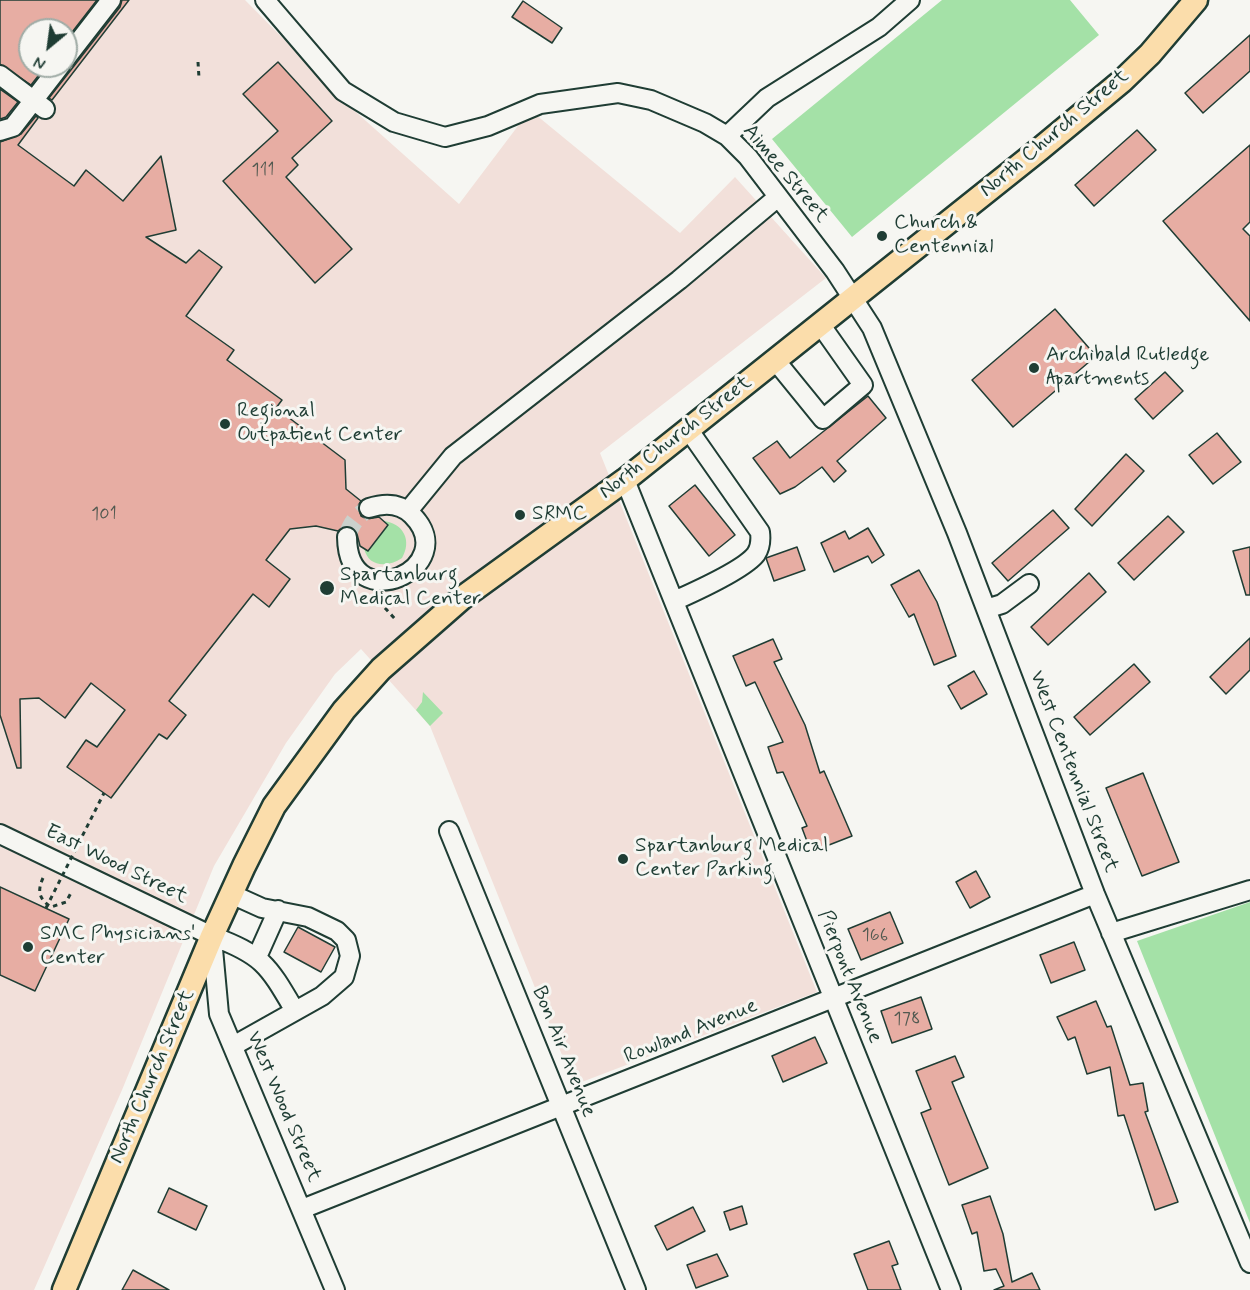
<!DOCTYPE html>
<style>
body{margin:0}
#map{position:relative;width:1250px;height:1290px;overflow:hidden;background:#f6f6f2;font-family:Mynerve,sans-serif}
canvas{display:block}
.north{position:absolute;left:18px;top:18px;width:60px;height:60px;box-sizing:border-box;background:#f6f6f2;border:2px solid #a0aca6;border-radius:50%;rotate:209deg;font-size:16px;font-weight:700;line-height:24px;text-align:center;color:#1f3d34}
.north::after{content:'';display:block;margin:auto;width:21px;height:27px;background:#1f3d34;clip-path:polygon(50% 0,100% 100%,50% 72%,0 100%)}
</style>
<div id="map">
<canvas width="1250" height="1290"></canvas>
<div class="north">N</div>
</div>
<script>
const ctx = document.querySelector('canvas').getContext('2d');
ctx.lineJoin = 'round';
function fill(path, color) {
  ctx.fillStyle = color;
  ctx.fill(path, 'evenodd');
}
function strokePath(path, color, width, dash) {
  ctx.strokeStyle = color;
  ctx.lineWidth = width;
  ctx.lineCap = dash ? 'butt' : 'round';
  ctx.setLineDash(dash || []);
  ctx.stroke(path);
}
function drawText(font, color, halo, rows, align = 'center') {
  ctx.font = font + ' Mynerve,sans-serif';
  ctx.lineWidth = 6;
  ctx.setLineDash([]);
  ctx.textBaseline = 'middle';
  ctx.strokeStyle = halo;
  ctx.fillStyle = color;
  for (const [text, x, y, turn = 0] of rows) {
    ctx.save();
    ctx.translate(x, y);
    ctx.rotate((+turn || 0) * Math.PI / 180);
    ctx.textAlign = isNaN(turn) ? turn : align;
    if (halo) ctx.strokeText(text, 0, 0);
    ctx.fillText(text, 0, 0);
    ctx.restore();
  }
}
fill(new Path2D(`
 M 0,0 L 245,0 L 357,113 L 459,204 L 530,110 L 680,233 L 735,177 L 826,278 L 600,453 L 817,992 L 574,1085 L 430,726 L 361,649 L 335,674 L 286,743 L 214,866 L 122,1090 L 34,1290 L 0,1290 ZM 30,30 L 66,30 L 66,66 L 30,66 Z`), '#f2e0da');
fill(new Path2D(`
 M 942,0 L 1070,0 L 1099,35 L 852,237 L 772,139 Z
 M 383,521 C 404,523 412,541 402,558 C 387,568 368,567 364,548 L 369,551 L 388,525 Z
 M 423,692 L 443,713 L 430,726 L 416,710 L 422,702 Z
 M 1250,902 L 1250,1223 L 1137,941 Z`), '#a4e1a7');
const building = new Path2D(`
 M 0,0 L 97,0 L 66,40 L 66,30 L 30,30 L 30,66 L 46,66 L 31,85 L 0,64 Z
 M 122,0 L 129,0 L 52,100 L 49,98 L 120,7 Z
 M 523,1 L 562,28 L 552,43 L 512,17 Z
 M 1250,35 L 1250,71 L 1203,113 L 1185,93 Z
 M 278,62 L 332,121 L 292,158 L 298,165 L 286,177 L 352,249 L 315,283 L 223,181 L 278,131 L 243,94 Z
 M 0,89 L 18,102 L 6,117 L 0,119 Z
 M 36,116 L 38,118 L 18,145 L 74,186 L 86,170 L 123,201 L 161,156 L 176,230 L 146,237 L 186,263 L 199,250 L 222,267 L 186,316 L 234,350 L 227,360 L 282,400 L 276,408 L 345,460 L 346,489 L 361,501 L 358,506 L 361,516 L 367,519 L 379,517 L 388,525 L 368,551 L 360,546 L 356,530 L 350,526 L 344,526 L 338,531 L 316,526 L 290,529 L 266,560 L 290,579 L 269,607 L 253,594 L 169,701 L 186,715 L 167,739 L 159,734 L 111,798 L 67,767 L 86,740 L 97,747 L 125,710 L 91,683 L 65,718 L 39,698 L 20,699 L 21,768 L 17,768 L 0,715 L 0,142 L 21,134 Z
 M 1137,130 L 1156,150 L 1094,206 L 1075,185 Z
 M 1250,145 L 1250,222 L 1243,229 L 1250,236 L 1250,321 L 1163,221 Z
 M 1055,309 L 1096,356 L 1013,427 L 972,380 Z
 M 1165,372 L 1183,391 L 1153,419 L 1135,399 Z
 M 868,396 L 886,418 L 837,461 L 846,471 L 834,482 L 822,467 L 795,487 L 780,494 L 753,458 L 777,441 L 790,458 Z
 M 1217,433 L 1241,462 L 1213,484 L 1189,455 Z
 M 1126,454 L 1144,471 L 1092,526 L 1075,509 Z
 M 695,485 L 735,535 L 709,556 L 669,506 Z
 M 1053,510 L 1069,528 L 1008,581 L 992,563 Z
 M 1168,516 L 1184,532 L 1134,580 L 1118,563 Z
 M 868,528 L 884,555 L 872,563 L 868,556 L 834,572 L 821,543 L 845,531 L 849,539 Z
 M 797,547 L 805,570 L 774,581 L 766,558 Z
 M 1250,547 L 1250,595 L 1246,595 L 1233,551 Z
 M 919,570 L 937,602 L 956,656 L 934,665 L 914,614 L 909,617 L 891,585 Z
 M 1089,573 L 1106,592 L 1048,645 L 1031,627 Z
 M 1250,638 L 1250,670 L 1226,694 L 1210,677 Z
 M 773,639 L 782,659 L 774,662 L 805,725 L 820,773 L 824,771 L 852,836 L 811,852 L 802,828 L 807,826 L 783,772 L 777,773 L 768,747 L 783,742 L 755,682 L 746,686 L 733,656 Z
 M 1134,664 L 1150,682 L 1090,735 L 1074,717 Z
 M 974,671 L 987,694 L 961,709 L 948,686 Z
 M 1143,773 L 1179,862 L 1142,876 L 1106,788 Z
 M 976,871 L 990,897 L 970,908 L 956,882 Z
 M 0,887 L 69,919 L 35,991 L 0,975 Z
 M 890,912 L 903,943 L 861,960 L 848,929 Z
 M 298,927 L 335,947 L 321,972 L 284,952 Z
 M 1074,942 L 1085,970 L 1051,983 L 1040,955 Z
 M 921,997 L 932,1029 L 892,1043 L 881,1011 Z
 M 1096,1001 L 1107,1027 L 1111,1026 L 1130,1085 L 1143,1083 L 1148,1111 L 1145,1112 L 1178,1202 L 1155,1210 L 1124,1115 L 1118,1116 L 1110,1067 L 1087,1074 L 1075,1037 L 1068,1040 L 1057,1017 Z
 M 815,1037 L 827,1063 L 783,1082 L 772,1056 Z
 M 955,1056 L 964,1077 L 952,1082 L 988,1168 L 949,1185 L 921,1113 L 931,1109 L 916,1071 Z
 M 169,1188 L 207,1206 L 196,1230 L 158,1212 Z
 M 990,1196 L 1003,1234 L 1012,1282 L 1032,1273 L 1040,1290 L 994,1290 L 1004,1286 L 996,1269 L 984,1271 L 977,1232 L 972,1234 L 962,1205 Z
 M 742,1206 L 747,1224 L 730,1230 L 724,1212 Z
 M 693,1207 L 705,1231 L 667,1250 L 655,1226 Z
 M 889,1241 L 898,1264 L 892,1266 L 901,1290 L 868,1290 L 854,1254 Z
 M 717,1254 L 728,1276 L 696,1288 L 687,1265 Z
 M 133,1270 L 169,1290 L 122,1290 Z`);
fill(building, '#e7ada3');
strokePath(building, '#1f3d34', 1.5);
strokePath(new Path2D(`
 M 347,537 C 351,523 357,516 369,508`), '#cbd1cc', 18, [18, 9]);
const minor = new Path2D(`
 M 265,0 L 343,91 L 394,122 L 445,137 L 488,126 L 540,104 L 618,93 L 651,100 L 705,123 L 727,136 L 748,157 L 835,271 L 872,328 L 957,533 L 1095,894 L 1250,1263
 M 66,58 L 111,0
 M 0,75 L 45,109
 M 0,131 L 13,127 L 60,66
 M 727,136 L 767,98 L 879,27 L 910,0
 M 775,360 L 823,419 L 863,385 L 820,324
 M 625,480 L 951,1290
 M 408,511 L 453,456 L 679,280 L 778,197
 M 347,537 C 348,621 464,567 412,515 C 400,503 384,503 369,508
 M 674,601 C 692,593 745,569 756,554 C 760,548 761,540 760,532 L 688,429
 M 986,609 L 1002,604 L 1029,584
 M 449,831 L 636,1290
 M 0,834 L 212,936 C 263,955 268,965 295,1011
 M 231,894 L 262,908 L 308,917 L 337,931 L 346,940 L 350,956 L 344,977 L 322,996 L 233,1046
 M 1111,933 L 1250,890
 M 212,938 L 219,1014 L 335,1290
 M 257,957 L 278,910
 M 302,1209 L 1095,894`);
const major = new Path2D(`
 M 64,1290 L 212,936 L 244,866 L 274,806 L 344,710 L 381,669 L 462,598 L 625,480 L 1040,149 L 1122,81 L 1150,54 L 1196,0`);
strokePath(minor, '#1f3d34', 22);
strokePath(major, '#1f3d34', 27);
strokePath(new Path2D(`
 M 198,62 L 199,78
 M 385,608 L 396,620
 M 43,878 C 37,891 39,899 51,907 L 66,902 L 72,891`), '#1f3d34', 3, [4.5, 4.5]);
strokePath(minor, '#f6f6f2', 18);
strokePath(major, '#fbddab', 22);
strokePath(new Path2D(`
 M 46,908 L 104,793`), '#1f3d34', 3, [4.5, 4.5]);
for (const [x, y, r, color] of [
 [882,236,6,"#1f3d34"],
 [1034,368,6,"#1f3d34"],
 [225,424,6,"#1f3d34"],
 [520,515,6,"#1f3d34"],
 [327,588,8,"#1f3d34"],
 [623,859,6,"#1f3d34"],
 [28,947,6,"#1f3d34"]
]) {
  const dot = new Path2D();
  dot.arc(x, y, r, 0, 2 * Math.PI);
  ctx.fillStyle = color;
  ctx.fill(dot);
  strokePath(dot, '#f6f6f2', 2);
}
drawText('18px', '#515950', null, [
 ["111",263,171],
 ["101",104,515],
 ["166",875,936],
 ["178",907,1020]
]);
drawText('21px', '#1f3d34', '#f6f6f2', [
 ["North Church Street",1055,134,-40],
 ["Aimee Street",785,174,50],
 ["North Church Street",676,438,-38],
 ["West Centennial Street",1073,772,69],
 ["East Wood Street",116,865,26],
 ["Pierpont Avenue",849,977,68],
 ["Rowland Avenue",691,1032,-22],
 ["Bon Air Avenue",563,1052,68],
 ["North Church Street",153,1077,-67],
 ["West Wood Street",283,1107,67]
]);
drawText('21px', '#1f3d34', '#f6f6f2', [
 ["Church &",894,224],
 ["Centennial",894,248],
 ["Archibald Rutledge",1046,356],
 ["Apartments",1046,380],
 ["Regional",237,412],
 ["Outpatient Center",237,436],
 ["SRMC",532,515],
 ["Spartanburg",340,576],
 ["Medical Center",340,600],
 ["Spartanburg Medical",635,847],
 ["Center Parking",635,871],
 ["SMC Physicians'",40,935],
 ["Center",40,959]
], 'left');
</script>
